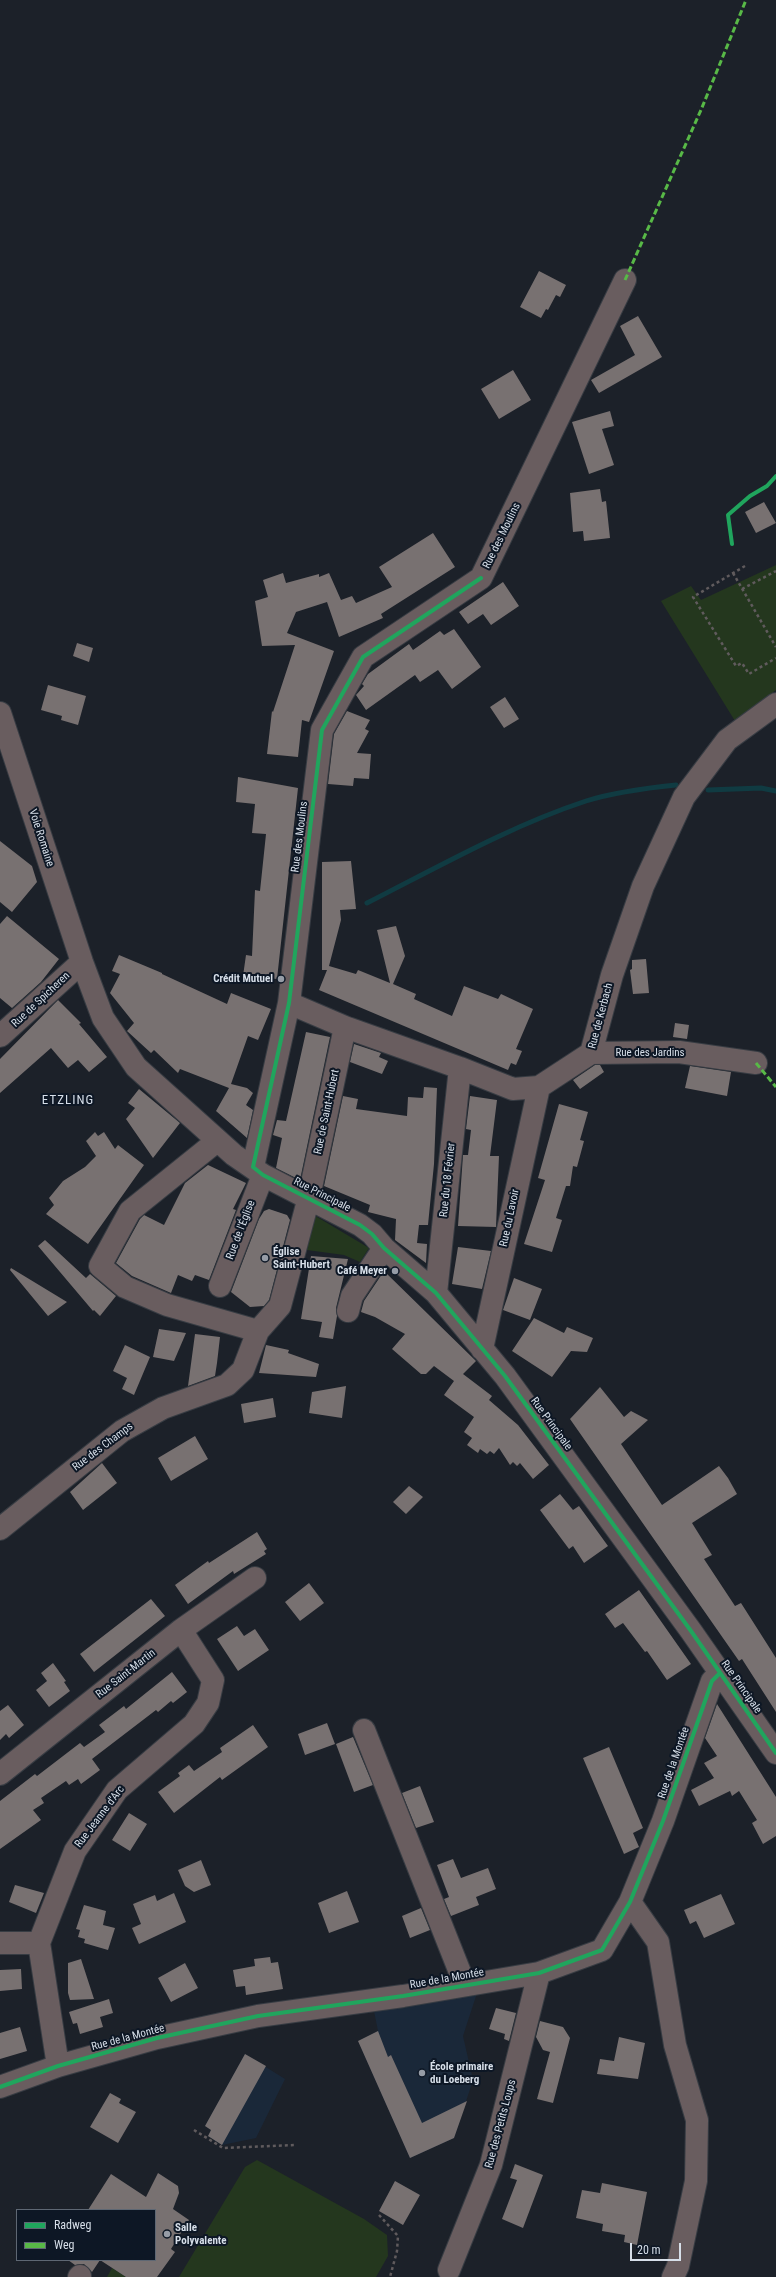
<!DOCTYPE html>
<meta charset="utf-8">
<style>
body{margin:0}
#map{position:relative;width:776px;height:2277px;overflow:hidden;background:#1c2129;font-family:"Roboto Condensed",sans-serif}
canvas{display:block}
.legend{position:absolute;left:16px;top:2209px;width:140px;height:52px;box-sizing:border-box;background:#0d1725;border:1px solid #5e6773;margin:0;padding:5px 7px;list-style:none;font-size:12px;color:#d7dfe9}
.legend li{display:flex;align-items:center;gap:8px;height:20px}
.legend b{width:20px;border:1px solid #5e6773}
.scale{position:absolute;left:630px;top:2243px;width:51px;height:18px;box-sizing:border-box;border:2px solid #d7dfe9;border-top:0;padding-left:5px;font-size:12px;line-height:14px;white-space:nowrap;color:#d7dfe9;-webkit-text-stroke:3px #0d1725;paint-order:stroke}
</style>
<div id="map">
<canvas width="776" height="2277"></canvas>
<ul class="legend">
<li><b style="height:5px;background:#20a55d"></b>Radweg</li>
<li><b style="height:5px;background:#58b947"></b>Weg</li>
</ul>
<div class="scale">20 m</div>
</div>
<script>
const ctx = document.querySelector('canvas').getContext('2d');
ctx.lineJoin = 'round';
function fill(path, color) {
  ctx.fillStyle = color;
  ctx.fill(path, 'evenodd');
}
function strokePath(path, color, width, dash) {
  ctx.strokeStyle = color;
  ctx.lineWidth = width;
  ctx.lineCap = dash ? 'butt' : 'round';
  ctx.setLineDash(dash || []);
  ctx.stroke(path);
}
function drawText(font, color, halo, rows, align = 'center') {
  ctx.font = font + ' "Roboto Condensed",sans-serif';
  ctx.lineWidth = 4;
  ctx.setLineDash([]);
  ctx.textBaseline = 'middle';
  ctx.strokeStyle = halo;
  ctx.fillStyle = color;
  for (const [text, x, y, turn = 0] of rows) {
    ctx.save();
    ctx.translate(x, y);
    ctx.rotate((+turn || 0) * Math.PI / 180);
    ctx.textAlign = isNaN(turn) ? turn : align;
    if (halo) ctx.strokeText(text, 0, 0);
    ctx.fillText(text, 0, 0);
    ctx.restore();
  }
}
fill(new Path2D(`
 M 477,1993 L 463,2036 L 473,2080 L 454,2138 L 410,2158 L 358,2041 L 378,2031 L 374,2011 Z
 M 245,2054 L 285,2079 L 256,2138 L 222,2145 L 208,2136 L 211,2130 L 205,2126 Z`), '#1a2839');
fill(new Path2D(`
 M 776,565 L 776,690 L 735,721 L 661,601 L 691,586 L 701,600 Z
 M 312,1214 L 369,1248 L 360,1262 L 344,1255 L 307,1250 Z
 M 257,2160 L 364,2219 L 387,2235 L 388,2256 L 376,2277 L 179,2277 L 245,2167 Z
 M 112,2268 L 126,2277 L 107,2277 Z`), '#24371e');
strokePath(new Path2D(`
 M 708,790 L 761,788 L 776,791
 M 367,903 C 438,867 510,826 586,801 C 615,792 646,788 676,785`), '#103b42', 5);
fill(new Path2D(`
 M 539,271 L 566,285 L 560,297 L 556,295 L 548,310 L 546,309 L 541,318 L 520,307 Z
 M 638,316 L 662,357 L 599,393 L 591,380 L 635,355 L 620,326 Z
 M 513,370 L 531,400 L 499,419 L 481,389 Z
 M 610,411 L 614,426 L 602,429 L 614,465 L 589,474 L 572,422 Z
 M 600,489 L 602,502 L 606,501 L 610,538 L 584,541 L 583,531 L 573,532 L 570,493 Z
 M 764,502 L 776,523 L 756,533 L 745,512 Z
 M 433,533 L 455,567 L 381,614 L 383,618 L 339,637 L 327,602 L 296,612 L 287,633 L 334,651 L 309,722 L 302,720 L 298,757 L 267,754 L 272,711 L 273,712 L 295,645 L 262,646 L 255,601 L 268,597 L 263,580 L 283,573 L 286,583 L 319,574 L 319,577 L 329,573 L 341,600 L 352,596 L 356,603 L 392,587 L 379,567 Z
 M 503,582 L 519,606 L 491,625 L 483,614 L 468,624 L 459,612 Z
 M 454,629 L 481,667 L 452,689 L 438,670 L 420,682 L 415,675 L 366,710 L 356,695 L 364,686 L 362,684 L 368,674 L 409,644 L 413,650 L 440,631 L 444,635 Z
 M 77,643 L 93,648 L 89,662 L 73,656 Z
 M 48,685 L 86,696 L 78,725 L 61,720 L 62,716 L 41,710 Z
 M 505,697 L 519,719 L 504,728 L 490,707 Z
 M 347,711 L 370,720 L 365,729 L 369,731 L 357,753 L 371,754 L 369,779 L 354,778 L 353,786 L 328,784 L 334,734 Z
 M 238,777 L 298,788 L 277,979 L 243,976 L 246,955 L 252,956 L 255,890 L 260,891 L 266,834 L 252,833 L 255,804 L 236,802 Z
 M 0,841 L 32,866 L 37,882 L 12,912 L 0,902 Z
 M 351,861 L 356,909 L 340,910 L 341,920 L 329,966 L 356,974 L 358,970 L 390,983 L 377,930 L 396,926 L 405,956 L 393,984 L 416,994 L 414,999 L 452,1016 L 464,986 L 498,999 L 501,994 L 533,1009 L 516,1049 L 522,1051 L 516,1065 L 511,1063 L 508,1070 L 319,990 L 327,970 L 322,970 L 322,862 Z
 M 7,916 L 59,959 L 41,982 L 12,1008 L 0,998 L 0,924 Z
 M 119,955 L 162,973 L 162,974 L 227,1004 L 231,993 L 271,1009 L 258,1040 L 248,1036 L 231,1084 L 247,1088 L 253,1093 L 246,1105 L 253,1110 L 247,1138 L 216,1111 L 229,1088 L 180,1069 L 178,1073 L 154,1050 L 151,1053 L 127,1031 L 134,1023 L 110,993 L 120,974 L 112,971 Z
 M 646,959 L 649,993 L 633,994 L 630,970 L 632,969 L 632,960 Z
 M 58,1000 L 81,1023 L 79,1024 L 107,1057 L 89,1072 L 78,1060 L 68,1068 L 51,1048 L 0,1093 L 0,1059 Z
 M 675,1023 L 689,1025 L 687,1039 L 673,1037 Z
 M 306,1032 L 330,1037 L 300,1180 L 276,1168 L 282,1138 L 273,1135 L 277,1120 L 286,1121 Z
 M 354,1044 L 381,1053 L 379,1057 L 388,1061 L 382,1074 L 350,1062 Z
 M 595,1065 L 600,1065 L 604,1072 L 580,1089 L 573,1080 Z
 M 690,1066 L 731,1072 L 727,1096 L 685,1088 Z
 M 424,1087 L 437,1088 L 434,1164 L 428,1225 L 419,1225 L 417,1243 L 427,1244 L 426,1263 L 395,1240 L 396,1219 L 368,1212 L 370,1205 L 324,1186 L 343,1096 L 358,1099 L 356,1109 L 407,1116 L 408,1097 L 423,1098 Z
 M 139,1089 L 180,1123 L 153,1158 L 126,1119 L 135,1108 L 128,1103 Z
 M 470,1096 L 497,1100 L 490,1156 L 499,1156 L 496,1227 L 458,1226 L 463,1155 L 468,1155 L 471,1130 L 466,1129 Z
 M 559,1104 L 588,1112 L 580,1140 L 584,1141 L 577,1167 L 573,1166 L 570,1186 L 566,1186 L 556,1218 L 562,1220 L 552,1252 L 524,1244 L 545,1180 L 538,1178 Z
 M 95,1132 L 98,1136 L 104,1132 L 115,1149 L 118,1145 L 144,1165 L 88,1244 L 46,1214 L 54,1205 L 49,1198 L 63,1181 L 85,1167 L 96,1156 L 86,1141 Z
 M 208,1165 L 246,1183 L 233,1209 L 236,1210 L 209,1280 L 195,1275 L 192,1281 L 178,1275 L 171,1293 L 132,1276 L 116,1263 L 140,1219 L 144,1215 L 164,1225 L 185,1183 Z
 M 269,1209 L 287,1215 L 290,1220 L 269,1300 L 264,1306 L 250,1307 L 231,1292 L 259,1219 L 264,1211 Z
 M 45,1240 L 86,1278 L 90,1274 L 116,1296 L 100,1316 L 94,1310 L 93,1311 L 38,1246 Z
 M 458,1247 L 491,1251 L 482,1289 L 452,1284 Z
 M 311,1256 L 348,1259 L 336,1308 L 337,1316 L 333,1339 L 319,1337 L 322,1322 L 301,1319 Z
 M 11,1268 L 67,1302 L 48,1316 L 10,1270 Z
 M 384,1271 L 476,1361 L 463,1374 L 492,1396 L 489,1400 L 518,1425 L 549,1465 L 533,1479 L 520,1463 L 517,1466 L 513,1462 L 510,1465 L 499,1448 L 494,1454 L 490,1451 L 487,1454 L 480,1449 L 478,1453 L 467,1445 L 472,1438 L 464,1432 L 474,1417 L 444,1395 L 454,1381 L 434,1366 L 426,1374 L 421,1374 L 392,1349 L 405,1334 L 375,1317 L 361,1312 L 364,1301 Z
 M 514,1278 L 542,1289 L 530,1320 L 503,1310 Z
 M 534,1318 L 564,1333 L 567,1327 L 593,1338 L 587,1352 L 571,1351 L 552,1377 L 512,1351 Z
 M 159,1329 L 186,1333 L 174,1361 L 153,1357 Z
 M 195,1334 L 220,1337 L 217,1363 L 215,1376 L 188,1386 Z
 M 125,1345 L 150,1357 L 134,1395 L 122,1389 L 127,1378 L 113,1371 Z
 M 266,1345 L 289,1350 L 288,1353 L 319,1364 L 316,1377 L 259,1373 Z
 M 346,1386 L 342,1418 L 309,1413 L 312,1392 Z
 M 600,1387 L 624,1417 L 631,1411 L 648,1420 L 621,1444 L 662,1505 L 719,1466 L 728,1478 L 737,1494 L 692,1523 L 712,1555 L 704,1559 L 735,1606 L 741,1603 L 776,1658 L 776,1712 L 742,1659 L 739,1661 L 570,1419 Z
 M 273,1398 L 276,1417 L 244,1423 L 241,1404 Z
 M 195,1436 L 208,1459 L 171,1481 L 158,1458 Z
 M 102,1463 L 117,1483 L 83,1510 L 70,1492 Z
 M 409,1486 L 423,1497 L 406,1514 L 393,1502 Z
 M 560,1494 L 573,1510 L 579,1506 L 608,1546 L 584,1563 L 573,1546 L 569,1549 L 540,1510 Z
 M 257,1532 L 267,1549 L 264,1551 L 266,1554 L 234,1574 L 233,1571 L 188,1604 L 175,1585 L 208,1561 L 209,1563 Z
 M 309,1583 L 324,1603 L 300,1621 L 285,1602 Z
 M 639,1590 L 691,1664 L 667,1680 L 647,1651 L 645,1652 L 623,1623 L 615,1628 L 605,1614 Z
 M 151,1599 L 165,1616 L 94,1672 L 80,1654 Z
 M 237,1626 L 244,1636 L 255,1629 L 269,1650 L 238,1671 L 217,1639 Z
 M 53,1663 L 66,1681 L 64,1682 L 70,1691 L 49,1707 L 36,1690 L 47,1681 L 41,1673 Z
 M 172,1672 L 187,1692 L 173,1703 L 171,1701 L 158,1712 L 156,1710 L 92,1759 L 100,1770 L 81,1784 L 78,1779 L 69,1785 L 66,1781 L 41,1798 L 44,1803 L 33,1810 L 41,1820 L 0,1849 L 0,1801 L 35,1774 L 37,1776 L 80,1743 L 84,1747 L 105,1732 L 99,1725 L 124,1706 L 126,1709 Z
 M 717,1704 L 776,1797 L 776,1836 L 763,1844 L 752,1823 L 757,1820 L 739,1791 L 732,1796 L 730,1791 L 699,1806 L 691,1790 L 714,1778 L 704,1763 L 717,1756 L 705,1738 Z
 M 8,1705 L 24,1725 L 9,1738 L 6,1734 L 0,1740 L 0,1711 Z
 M 327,1723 L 335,1744 L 305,1755 L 298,1734 Z
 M 253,1725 L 268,1747 L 222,1780 L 220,1777 L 174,1813 L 158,1792 L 180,1776 L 178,1773 L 189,1765 L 194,1771 L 222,1752 L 220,1748 Z
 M 353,1737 L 373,1785 L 354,1792 L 336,1744 Z
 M 609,1747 L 643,1828 L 633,1833 L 639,1847 L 624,1854 L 583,1758 Z
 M 420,1786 L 434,1822 L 416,1828 L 402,1793 Z
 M 129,1813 L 147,1824 L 130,1851 L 112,1840 Z
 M 453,1859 L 461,1878 L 488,1868 L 496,1889 L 476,1897 L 479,1905 L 451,1916 L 444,1899 L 449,1897 L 437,1865 Z
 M 201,1860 L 211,1885 L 194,1892 L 185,1886 L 178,1870 Z
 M 15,1885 L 44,1893 L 36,1913 L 9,1902 Z
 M 347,1891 L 359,1922 L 329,1933 L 318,1903 Z
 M 174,1893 L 186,1922 L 139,1944 L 132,1928 L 141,1924 L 133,1904 L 155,1895 L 157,1901 Z
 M 721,1894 L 735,1924 L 704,1938 L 696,1921 L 690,1924 L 684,1910 Z
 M 84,1905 L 106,1911 L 103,1925 L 115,1928 L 108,1950 L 84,1943 L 85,1939 L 78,1937 L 80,1930 L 76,1929 Z
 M 421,1908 L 430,1930 L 410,1938 L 402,1916 Z
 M 270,1957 L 271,1963 L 278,1962 L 283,1989 L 246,1995 L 245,1986 L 236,1987 L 233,1970 L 255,1966 L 254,1959 Z
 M 81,1959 L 94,1999 L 70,2000 L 68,1993 L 68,1963 Z
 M 185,1963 L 198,1988 L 171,2002 L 158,1978 Z
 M 21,1969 L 22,1989 L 0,1991 L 0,1970 Z
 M 109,1999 L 113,2013 L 100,2017 L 103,2027 L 80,2034 L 77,2023 L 73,2024 L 69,2012 Z
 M 496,2008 L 516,2013 L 509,2041 L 504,2039 L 505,2034 L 489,2029 Z
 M 540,2021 L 563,2027 L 570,2038 L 553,2103 L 537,2099 L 550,2052 L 543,2050 L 536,2037 Z
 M 20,2027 L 27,2051 L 0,2059 L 0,2033 Z
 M 378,2031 L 388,2057 L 391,2055 L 422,2123 L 467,2101 L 454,2138 L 410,2158 L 358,2041 Z
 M 619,2037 L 645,2043 L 638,2079 L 597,2074 L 600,2059 L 614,2061 Z
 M 245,2054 L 266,2066 L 222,2145 L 208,2136 L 211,2130 L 205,2126 Z
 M 110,2093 L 121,2099 L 119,2103 L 136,2112 L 118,2143 L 90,2127 Z
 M 515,2164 L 543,2175 L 523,2228 L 502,2219 L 517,2180 L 510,2178 Z
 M 158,2173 L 178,2186 L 179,2193 L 173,2209 L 189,2220 L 171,2249 L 175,2252 L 157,2277 L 126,2277 L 100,2260 L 92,2272 L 84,2264 L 75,2265 L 68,2260 L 155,2260 L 155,2210 L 88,2210 L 111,2174 L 146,2197 Z
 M 395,2181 L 420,2195 L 403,2225 L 379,2211 Z
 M 602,2183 L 647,2192 L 637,2245 L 624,2242 L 625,2235 L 602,2231 L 603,2224 L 576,2218 L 582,2190 L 600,2193 Z`), '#787171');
const minor = new Path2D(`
 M 0,713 L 82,962 L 103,1018 L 136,1067 L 234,1155 L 263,1175 L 360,1225 L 372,1234 L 384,1248 L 436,1293 L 505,1376 L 691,1631 L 776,1753
 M 289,1003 L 345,1027 L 460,1068 L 513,1089 L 539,1087 L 591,1053 L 612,975 L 643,886 L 684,797 L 727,740 L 776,704
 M 0,1036 L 82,962
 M 591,1053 L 679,1052 L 756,1063
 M 217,1141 L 130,1211 L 100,1266 L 125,1287 L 167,1305 L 258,1331
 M 253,1167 L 289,1003 L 322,730 L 363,657 L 481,578 L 625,280
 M 220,1286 L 263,1175
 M 436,1293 L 460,1068
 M 348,1311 L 352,1296 L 384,1248
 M 482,1349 L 539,1087
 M 0,1529 L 122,1431 L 163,1408 L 227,1385 L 243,1370 L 258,1331 L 280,1306 L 309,1197 L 345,1027
 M 364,1730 L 465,1985
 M 0,1774 L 181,1630 L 255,1578
 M 630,1902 L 658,1942 L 675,2045 L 697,2120 L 696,2181 L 678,2266 L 673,2277
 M 0,1943 L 39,1943
 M 58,2066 L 39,1943 L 75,1851 L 117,1790 L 194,1724 L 208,1703 L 213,1680 L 181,1630
 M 0,2087 L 58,2066 L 157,2038 L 258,2016 L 403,1996 L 539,1973 L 602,1950 L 630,1902 L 663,1821 L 712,1681 L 720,1673
 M 449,2270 L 491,2165 L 539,1973
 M 79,2277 L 80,2276`);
strokePath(minor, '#373c43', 24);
strokePath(new Path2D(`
 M 745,566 L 693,597 L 736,666 L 742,663 L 749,674 L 776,658
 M 733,573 L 776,647
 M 742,589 L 776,571
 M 194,2130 L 223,2148 L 296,2145
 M 379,2215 L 398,2236 L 397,2251 L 390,2277`), '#605b5d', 2.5, [3, 3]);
strokePath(minor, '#695d5f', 22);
strokePath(new Path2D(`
 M 625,280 L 701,110 L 746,0
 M 756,1063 L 776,1087`), '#58b947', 3, [6, 3]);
strokePath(new Path2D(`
 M 732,544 L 728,515 L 750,496 L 767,486 L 776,476
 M 481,578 L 363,657 L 322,730 L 289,1003 L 253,1167 L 263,1175 L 360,1225 L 372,1234 L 384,1248 L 436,1293 L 505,1376 L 691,1631 L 776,1753
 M 0,2087 L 58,2066 L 157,2038 L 258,2016 L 403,1996 L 539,1973 L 602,1950 L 630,1902 L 663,1821 L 712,1681 L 720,1673`), '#20a55d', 4);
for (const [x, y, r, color] of [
 [281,979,4,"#969ca6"],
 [265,1258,4,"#969ca6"],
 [395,1271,4,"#969ca6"],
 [422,2073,4,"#969ca6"],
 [167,2234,4,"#969ca6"]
]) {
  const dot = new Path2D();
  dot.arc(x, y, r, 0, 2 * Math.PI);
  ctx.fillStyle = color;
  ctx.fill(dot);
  strokePath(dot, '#0d1725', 1.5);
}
drawText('11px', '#d7dfe9', '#0d1725', [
 ["Rue des Moulins",502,536,-64],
 ["Rue des Moulins",300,837,-83],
 ["Voie Romaine",41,838,72],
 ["Rue de Spicheren",41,1000,-43],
 ["Rue de Kerbach",601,1016,-75],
 ["Rue des Jardins",650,1053],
 ["Rue de Saint-Hubert",327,1112,-78],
 ["Rue du 18 Février",448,1180,-84],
 ["Rue Principale",322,1195,27],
 ["Rue du Lavoir",510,1218,-78],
 ["Rue de l'Église",241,1230,-69],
 ["Rue Principale",551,1424,54],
 ["Rue des Champs",103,1447,-37],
 ["Rue Saint-Martin",126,1674,-38],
 ["Rue Principale",741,1687,55],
 ["Rue de la Montée",674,1763,-71],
 ["Rue Jeanne d'Arc",100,1817,-53],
 ["Rue de la Montée",447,1979,-10],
 ["Rue de la Montée",128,2038,-15],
 ["Rue des Petits Loups",501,2124,-75]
]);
drawText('bold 11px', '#d7dfe9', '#0d1725', [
 ["Crédit Mutuel",273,979,"right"],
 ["Église",273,1252],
 ["Saint-Hubert",273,1265],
 ["Café Meyer",387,1271,"right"],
 ["École primaire",430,2067],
 ["du Loeberg",430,2080],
 ["Salle",175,2228],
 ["Polyvalente",175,2241]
], 'left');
ctx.letterSpacing = '1px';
drawText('13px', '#d7dfe9', '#0d1725', [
 ["ETZLING",68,1101]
]);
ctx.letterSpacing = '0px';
</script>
